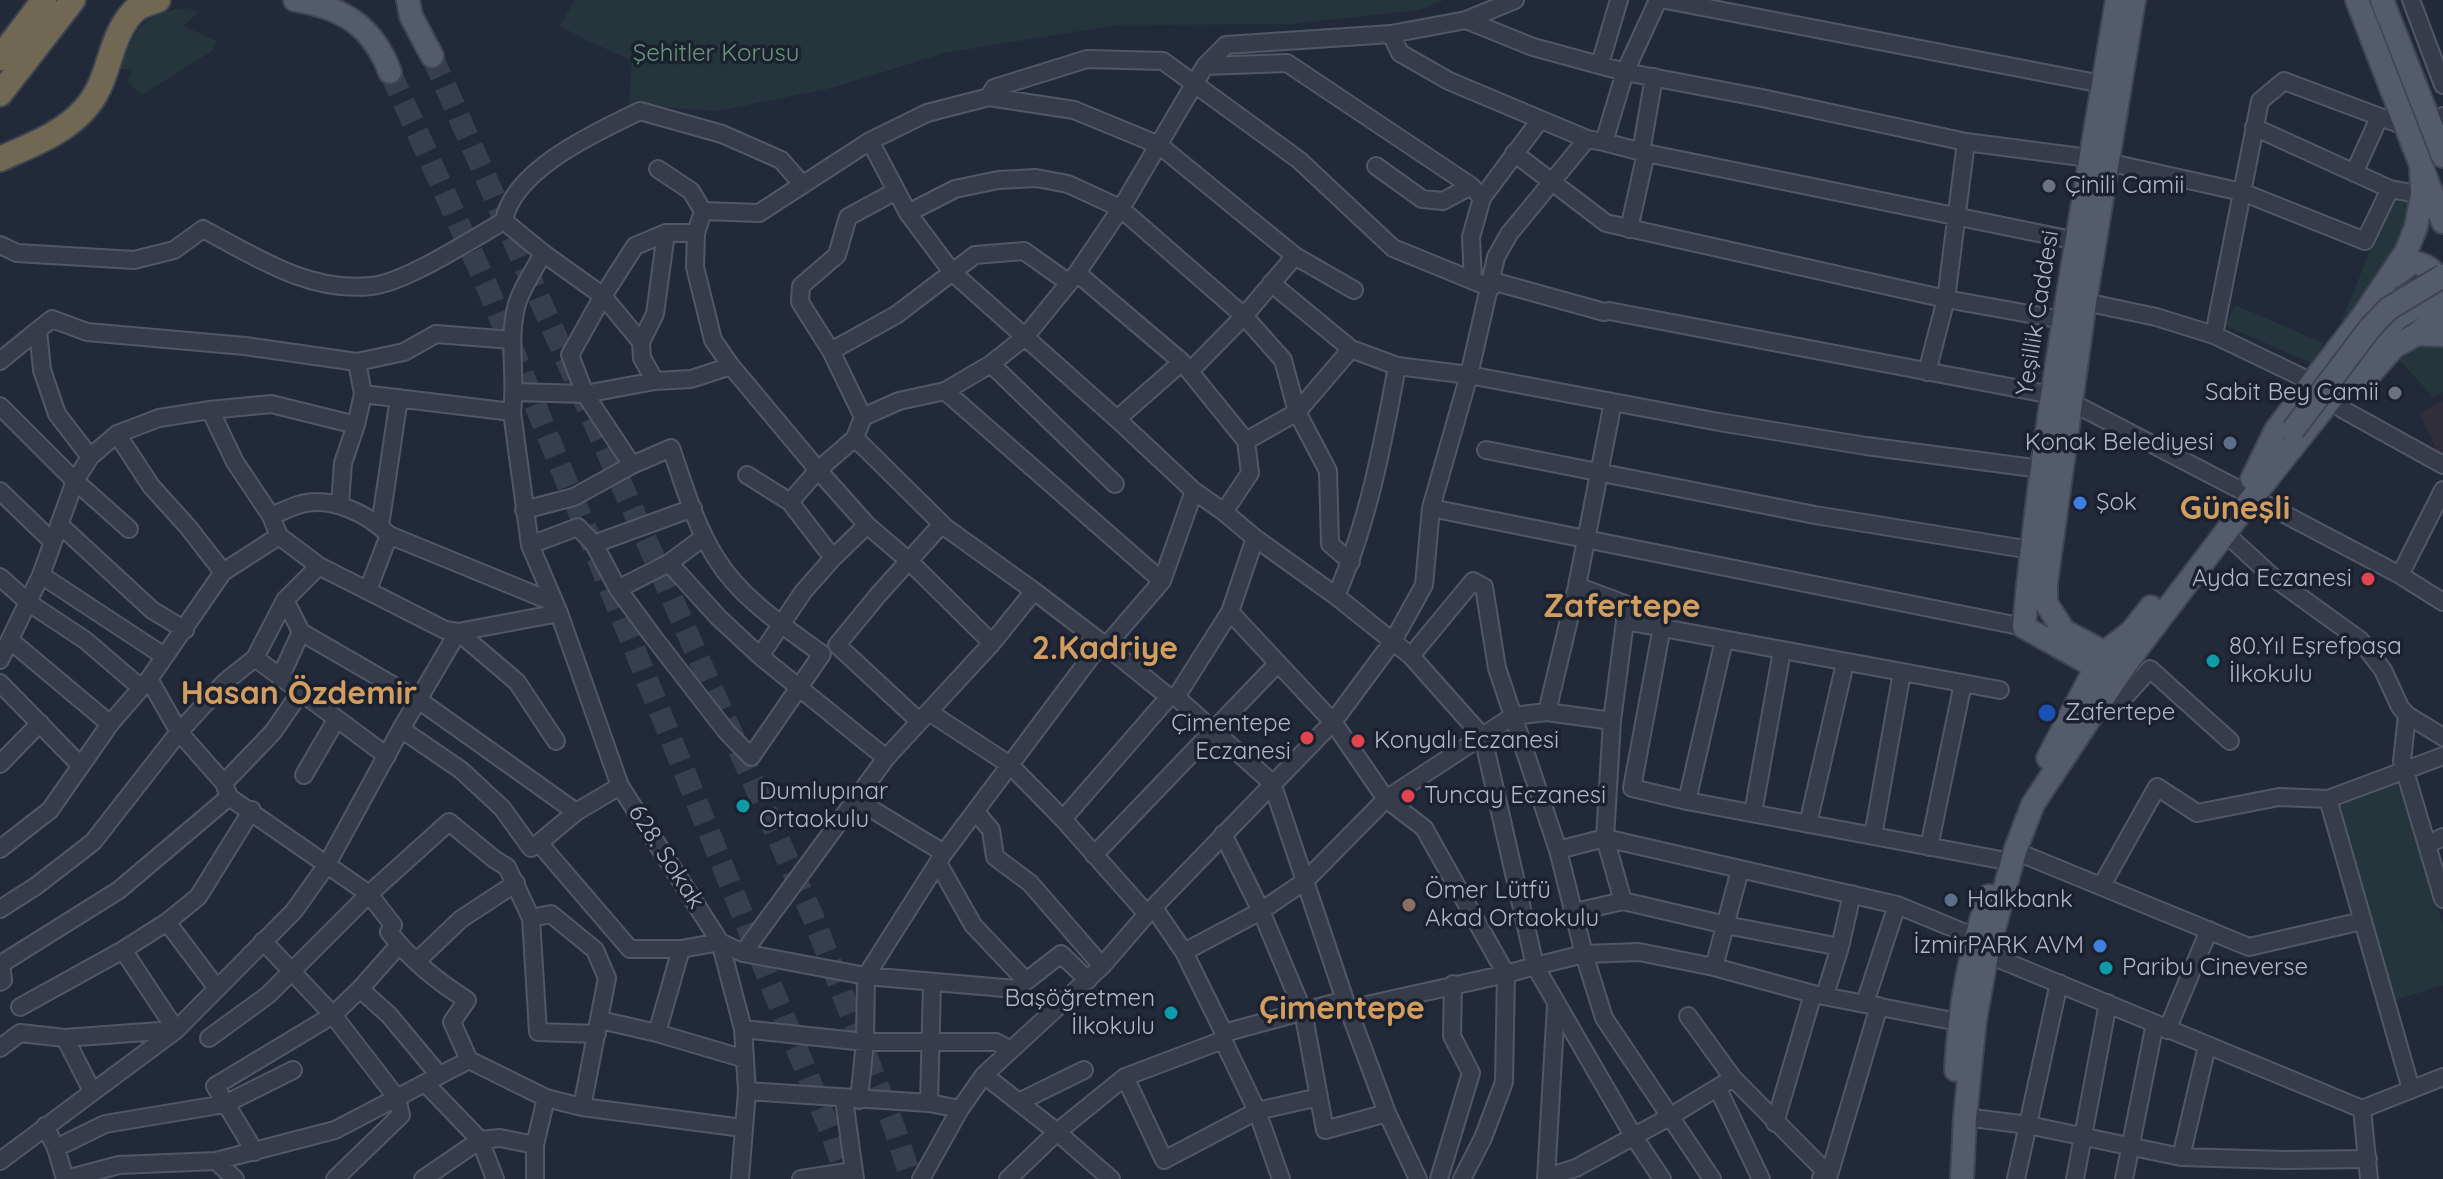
<!DOCTYPE html>
<meta charset="utf-8">
<style>
body{margin:0}
canvas{display:block;background:#222a3a}
</style>
<canvas width="2443" height="1179"></canvas>
<script>
const ctx = document.querySelector('canvas').getContext('2d');
ctx.lineJoin = 'round';
function fill(path, color) {
  ctx.fillStyle = color;
  ctx.fill(path, 'evenodd');
}
function strokePath(path, color, width, dash) {
  ctx.strokeStyle = color;
  ctx.lineWidth = width;
  ctx.lineCap = dash ? 'butt' : 'round';
  ctx.setLineDash(dash || []);
  ctx.stroke(path);
}
function drawText(font, color, halo, rows, align = 'center') {
  ctx.font = font + ' Quicksand,sans-serif';
  ctx.lineWidth = 7;
  ctx.setLineDash([]);
  ctx.textBaseline = 'middle';
  ctx.strokeStyle = halo;
  ctx.fillStyle = color;
  for (const [text, x, y, turn = 0] of rows) {
    ctx.save();
    ctx.translate(x, y);
    ctx.rotate((+turn || 0) * Math.PI / 180);
    ctx.textAlign = isNaN(turn) ? turn : align;
    if (halo) ctx.strokeText(text, 0, 0);
    ctx.fillText(text, 0, 0);
    ctx.restore();
  }
}
fill(new Path2D(`
 M 2443,400 L 2443,463 L 2420,414 Z`), '#312e3b');
fill(new Path2D(`
 M 575,0 L 1444,0 L 1419,10 L 1289,24 L 1116,25 L 944,53 L 831,88 L 717,111 L 629,105 L 632,60 L 590,42 L 560,26 Z
 M 188,8 L 198,12 L 183,26 L 217,41 L 213,50 L 142,95 L 128,82 L 132,69 L 121,69 C 132,31 146,11 188,8 Z
 M 2393,194 L 2414,204 L 2394,258 L 2335,338 Z
 M 2235,305 L 2323,343 L 2314,364 L 2226,326 Z
 M 2424,337 L 2443,343 L 2443,392 L 2434,398 L 2396,356 Z
 M 2398,783 L 2443,925 L 2443,985 L 2395,1000 L 2333,803 Z`), '#24363b');
strokePath(new Path2D(`
 M 432,56 L 813,917 L 895,1130 L 911,1179
 M 390,72 L 487,286 L 832,1135 L 847,1179`), '#373f4f', 22, [22, 11]);
const minor = new Path2D(`
 M 1666,0 L 2102,84
 M 2411,0 L 2443,85
 M 1466,20 L 1533,47 L 1625,72 L 1762,98 L 1966,142 L 2089,158 L 2242,192 L 2365,241 L 2390,189
 M 1391,34 L 1400,53 L 1449,81 L 1587,139
 M 1600,64 L 1619,0
 M 1205,66 L 1287,63 L 1471,186 L 1482,198
 M 989,97 L 1074,110 L 1159,145 L 1295,256 L 1354,290
 M 2254,127 L 2390,189 L 2422,195
 M 870,141 L 908,213 L 952,272 L 1117,419 L 1194,491 L 1224,512 L 1255,538 L 1336,596 L 1411,656 L 1483,737 L 1535,966 L 1584,954 L 1639,952 L 1714,967 L 1813,994 L 1958,1022
 M 2437,141 L 2443,116
 M 1604,142 L 1646,153 L 2077,241
 M 1641,152 L 1654,77
 M 1514,153 L 1606,223 L 1946,299 L 2063,320
 M 1376,166 L 1422,199 L 1443,201 L 1471,186
 M 658,169 L 691,191 L 703,211
 M 2354,173 L 2379,118
 M 908,213 L 955,189 L 998,180 L 1036,178 L 1068,184 L 1120,208 L 1244,316 L 1283,360 L 1297,412 L 1328,471 L 1330,544 L 1351,562
 M 504,221 L 543,253
 M 1629,229 L 1646,153
 M 0,245 L 17,253 L 134,260 L 174,250 L 203,229 C 255,257 310,293 371,286 C 405,283 472,239 504,221 C 513,169 597,132 640,111 L 722,134 L 781,160 L 802,184
 M 1077,273 L 1182,362 L 1246,441 L 1250,473 L 1224,512
 M 1473,281 L 1471,237 L 1482,198 L 1540,120
 M 1492,281 L 1604,312 L 1609,311 L 2052,395
 M 1271,283 L 1351,349 L 1397,366 L 1469,375 L 1719,422 L 1866,446 L 2041,469
 M 2085,302 L 2156,317 L 2214,335 L 2312,382
 M 2214,335 L 2260,101 L 2284,81 L 2407,127
 M 641,342 L 655,314 L 666,233 L 696,233
 M 831,351 L 896,315 L 975,255 L 1024,251 L 1069,283
 M 0,361 L 38,330
 M 357,362 L 404,352 L 436,334 L 512,340
 M 991,364 L 1115,484
 M 731,366 L 713,340 L 695,267 L 696,233 L 703,211 L 759,213 L 870,141 L 927,113 L 989,97 L 994,88 L 1087,59 L 1163,61 L 1299,160 L 1393,248 L 1491,288
 M 1190,371 L 1244,316 L 1295,256
 M 1927,372 L 1946,299 L 1966,142
 M 655,381 L 642,358 L 641,342 L 603,296 L 635,246 L 666,233
 M 945,391 L 1162,581
 M 515,392 L 585,394 L 655,381 L 691,379 L 731,366 L 818,470 L 790,502 L 747,475
 M 2071,402 L 2242,491
 M 0,406 L 75,481 L 129,529
 M 2342,409 L 2443,465
 M 210,410 L 271,404 L 356,425
 M 863,417 L 899,401 L 945,391 L 991,364 L 1025,337 L 1077,273 L 1123,205 L 1205,66 L 1226,45 L 1391,34 L 1466,20 L 1515,0
 M 1117,419 L 1182,362
 M 117,434 L 90,457 L 57,414 L 42,370 L 38,330 L 52,319 L 87,332 L 245,346 L 357,362 L 363,394 L 512,412
 M 855,438 L 818,470 L 867,525 L 909,561 L 992,643
 M 1246,441 L 1297,412 L 1351,349
 M 1486,450 L 1815,515 L 2031,550
 M 0,491 L 53,542
 M 2252,497 L 2400,575 L 2443,602
 M 340,504 L 343,463 L 356,425 L 363,394
 M 1431,508 L 2024,627
 M 524,510 L 574,497 L 632,465
 M 271,516 C 281,512 291,507 301,504 C 332,496 368,514 389,535 L 368,590
 M 59,524 L 152,610 L 185,630
 M 380,526 L 399,398
 M 2225,533 L 2274,578 L 2360,640 L 2383,670 L 2400,707 L 2407,715 L 2443,737
 M 389,535 L 555,603
 M 279,536 L 319,566
 M 594,544 L 693,508
 M 530,545 L 578,527 L 594,544 L 618,589 L 651,634 L 726,731 L 751,757 L 822,654 C 785,627 741,599 716,558 C 695,525 684,485 671,448 L 632,465 L 585,394 L 570,355 L 603,296 L 543,253 C 535,269 522,287 517,304 C 507,339 517,377 512,412 L 530,545 L 559,613 L 620,786 L 720,942 L 743,1029 L 747,1091 L 740,1179
 M 833,558 L 867,525
 M 669,563 L 704,537
 M 223,572 L 188,527 L 151,486 L 117,434 L 159,418 L 210,410 L 235,462 L 271,516 L 279,536 L 223,572 L 149,679 L 179,732 L 224,783
 M 41,575 L 164,656
 M 2400,575 L 2443,490
 M 0,577 L 29,603 L 85,640 L 141,688
 M 1577,586 L 1625,604 L 1625,621 L 1612,721 L 1605,838 L 1623,901
 M 618,589 L 669,563 L 719,618 L 760,656 L 886,758
 M 1034,591 L 1106,646 L 1162,581 L 1194,491
 M 1336,596 C 1368,523 1383,444 1397,366
 M 285,600 L 301,632 L 420,701 L 576,812
 M 1230,612 L 1333,722 L 1386,799 L 1424,828 L 1506,974 L 1535,966 L 1634,1137 L 1662,1179
 M 1625,621 L 2000,690
 M 1662,627 L 1632,788 L 1687,801 L 2001,860
 M 11,641 L 110,724
 M 760,656 L 803,592 L 833,558 L 790,502
 M 1411,656 L 1473,581 L 1484,587 L 1497,668 L 1558,850 L 1584,954 L 1604,1018 L 1712,1179
 M 255,658 L 387,756
 M 0,660 L 41,575 L 75,481 L 90,457
 M 280,678 L 301,632
 M 0,683 L 80,765
 M 2107,693 L 2121,701 L 2150,669 L 2230,741
 M 1176,697 L 1272,783 L 1345,1000 L 1387,1113 L 1418,1179
 M 929,712 L 1010,765 L 1063,819 L 1147,914
 M 1547,712 L 1577,586 L 1613,402
 M 2407,715 L 2402,761 L 2443,899
 M 919,721 L 837,645 L 878,595 L 942,524
 M 401,729 L 461,770 L 502,808 L 531,848
 M 0,764 L 40,723
 M 304,775 L 336,720
 M 620,786 L 576,812 L 539,843 L 630,949 L 681,949 L 720,942 L 743,953 L 886,758 L 992,643 L 1034,591 L 945,527 L 855,438 L 863,417 L 831,351 L 800,302 L 801,286 L 837,255 L 848,217 L 896,191
 M 229,797 L 369,894 L 393,925 L 389,932 C 410,959 438,982 467,1000 L 452,1022 L 469,1060
 M 855,799 L 944,853
 M 2328,799 L 2411,1089
 M 1687,801 L 1724,640
 M 976,812 L 991,830 L 995,857 L 1030,883 L 1102,966
 M 1753,813 L 1782,651
 M 1063,819 L 1169,697
 M 1808,824 L 1845,663
 M 1223,834 L 1261,911 L 1303,1011 L 1325,1130 L 1387,1113
 M 1873,836 L 1902,672
 M 2427,845 L 2443,837
 M 1929,847 L 1963,683
 M 0,849 L 50,810 L 110,724 L 149,679
 M 1558,850 L 1605,838 L 1897,905 L 1975,937
 M 2015,851 L 2249,947 L 2362,921
 M 1094,855 L 1278,663
 M 938,863 L 973,925 L 1026,981
 M 2102,885 L 2157,787 L 2197,813 L 2279,797 L 2328,799 L 2443,756
 M 1154,908 L 1184,952 L 1224,1033 L 1223,1040 L 1257,1111 L 1281,1179
 M 0,909 L 36,886 L 93,842 L 179,732 L 225,682 L 255,658 L 285,600 L 319,566 L 445,630 L 458,632 L 517,682 L 556,741
 M 1575,912 L 1623,901 L 1726,925 L 1840,947
 M 531,918 L 538,1032 L 597,1034
 M 167,922 L 216,987
 M 263,941 L 333,1015 L 397,1098 L 401,1115 L 335,1179
 M 123,950 L 176,1030
 M 1184,952 L 1261,911 L 1305,881 L 1386,799 L 1513,716 L 1547,712 L 1612,721
 M 743,953 L 866,976 L 1016,989 L 1061,954 L 1088,980
 M 1987,954 L 2362,1109 L 2443,1077
 M 417,961 L 461,919 L 516,883
 M 1714,967 L 1740,870
 M 0,982 L 3,980 L 1,964 L 119,890 L 229,797 L 224,783 L 273,732 L 300,693
 M 360,989 L 389,1015 L 439,1075
 M 1825,995 L 1840,947 L 1852,894
 M 1865,1003 L 1897,905
 M 20,1007 L 123,950 L 167,922 L 198,897 L 252,810
 M 1349,1009 L 1506,974 L 1504,1082 L 1483,1138 L 1462,1179
 M 1688,1016 L 1733,1078 L 1829,1175
 M 600,1020 L 657,1033 L 681,949
 M 743,1029 L 865,1042 L 996,1042 L 1011,1050
 M 2167,1030 L 2209,930
 M 657,1033 L 745,1059
 M 1224,1033 L 1345,1000
 M 65,1038 L 92,1091
 M 209,1038 L 268,995 L 369,894 L 449,822 L 494,859 L 507,867 L 531,918 L 551,914 L 595,950 L 607,978 L 582,1107
 M 0,1048 L 20,1033 L 65,1038 L 173,1030
 M 984,1075 L 1057,1132 L 1111,1179
 M 1125,1077 L 1164,1160 L 1257,1111 L 1319,1097
 M 426,1084 L 480,1140 L 495,1179
 M 1718,1089 L 1761,1179
 M 747,1091 L 929,1103 L 960,1109
 M 844,1099 L 855,1179
 M 859,1100 L 865,1042 L 866,976 L 944,853 L 1093,654 L 1106,646 L 1169,697 L 1176,697 L 1230,612 L 1255,538
 M 1019,1102 L 1084,1070
 M 929,1103 L 932,983
 M 2362,1109 L 2369,1179
 M 1965,1117 L 2028,1125 L 2181,1157 L 2284,1160 L 2368,1159
 M 1775,1123 L 1813,994
 M 45,1126 L 56,1148 L 65,1179
 M 56,1148 L 105,1124 L 225,1104 L 293,1070
 M 255,1152 L 215,1086 L 333,1015 L 360,989 L 399,945
 M 2181,1157 L 2207,1046
 M 0,1161 L 176,1030 L 294,911 L 326,866 L 401,729 L 458,632 L 559,613
 M 216,1161 L 235,1179
 M 1547,1177 L 1576,1168 L 1671,1116 L 1733,1078
 M 1821,1178 L 1829,1175 L 1879,1006
 M 66,1179 L 119,1165 L 216,1161 L 335,1130 L 469,1060 L 546,1098 L 582,1107 L 743,1128
 M 423,1179 L 480,1140 L 500,1138 L 535,1145
 M 535,1179 L 535,1145 L 546,1098
 M 801,1179 L 853,1171
 M 921,1179 L 960,1109 L 984,1075 L 1102,966 L 1147,914 L 1333,722 L 1393,641 L 1424,585 L 1431,508 L 1469,375 L 1496,257 L 1509,234 L 1587,139 L 1604,142 L 1625,72 L 1658,0
 M 1008,1179 L 1057,1132 L 1125,1077 L 1223,1040
 M 1439,1179 L 1471,1073 L 1452,1036 L 1453,984
 M 1546,1179 L 1556,1005
 M 2016,1179 L 2059,983
 M 2075,1179 L 2108,1003
 M 2124,1179 L 2155,1023`);
const major = new Path2D(`
 M 295,0 C 343,8 372,25 390,72
 M 408,0 L 411,16 L 432,56
 M 2357,0 L 2443,222
 M 2382,0 L 2443,156
 M 2394,276 L 2413,262 C 2430,265 2436,273 2443,289
 M 2417,334 L 2430,323 L 2443,305
 M 2363,382 L 2394,347 L 2417,334 L 2443,335
 M 2252,479 L 2276,430 L 2363,316 L 2406,252 L 2416,227 L 2422,195 L 2421,165
 M 2115,658 L 2064,631 L 2046,603 L 2046,583 L 2085,302 L 2134,0
 M 2108,674 L 2024,627 C 2043,416 2083,209 2117,0
 M 2048,758 L 2103,654 L 2131,632 L 2151,607
 M 1956,1070 C 1959,1010 1969,953 1989,896
 M 1962,1179 L 1965,1117 L 1975,1020 L 1987,954 L 2015,851 L 2033,804 L 2127,662 L 2248,503 L 2381,336 L 2397,318 L 2443,290`);
const highway = new Path2D(`
 M 0,58 L 44,0
 M 0,94 L 73,0
 M 0,159 C 31,145 68,132 89,104 C 111,76 109,35 135,10 C 141,5 150,3 158,0`);
strokePath(minor, '#515765', 20);
strokePath(major, '#3f4553', 26);
strokePath(highway, '#3e4452', 28);
strokePath(minor, '#363c4a', 16);
strokePath(major, '#545b6a', 22);
strokePath(highway, '#706853', 24);
const majorBridge = new Path2D(`
 M 2293,430 L 2370,328 L 2388,309 L 2443,276`);
strokePath(majorBridge, '#3f4553', 26, []);
strokePath(majorBridge, '#545b6a', 22);
for (const [x, y, r, color] of [
 [2049,186,8,"#6b7280"],
 [2395,393,8,"#6b7280"],
 [2230,443,8,"#5c6f8a"],
 [2080,503,8,"#3f7fe0"],
 [2368,579,8,"#e0444e"],
 [2213,661,8,"#0f9aa8"],
 [2047,713,10,"#1a4fb4"],
 [1307,738,8,"#e0444e"],
 [1358,741,8,"#e0444e"],
 [1408,796,8,"#e0444e"],
 [743,806,8,"#0f9aa8"],
 [1951,900,8,"#5c6f8a"],
 [1409,905,8,"#8d6e63"],
 [2100,946,8,"#3f7fe0"],
 [2106,968,8,"#0f9aa8"],
 [1171,1013,8,"#0f9aa8"]
]) {
  const dot = new Path2D();
  dot.arc(x, y, r, 0, 2 * Math.PI);
  ctx.fillStyle = color;
  ctx.fill(dot);
  strokePath(dot, '#1b212f', 3);
}
drawText('24px', '#689778', '#1b212f', [
 ["Şehitler Korusu",716,54]
]);
drawText('24px', '#b1b7c6', '#1b212f', [
 ["Çinili Camii",2065,186],
 ["Sabit Bey Camii",2379,393,"right"],
 ["Konak Belediyesi",2214,443,"right"],
 ["Şok",2096,503],
 ["Ayda Eczanesi",2352,579,"right"],
 ["80.Yıl Eşrefpaşa",2229,647],
 ["İlkokulu",2229,675],
 ["Zafertepe",2065,713],
 ["Çimentepe",1291,724,"right"],
 ["Eczanesi",1291,752,"right"],
 ["Konyalı Eczanesi",1374,741],
 ["Dumlupınar",759,792],
 ["Ortaokulu",759,820],
 ["Tuncay Eczanesi",1424,796],
 ["Ömer Lütfü",1425,891],
 ["Akad Ortaokulu",1425,919],
 ["Halkbank",1967,900],
 ["İzmirPARK AVM",2084,946,"right"],
 ["Paribu Cineverse",2122,968],
 ["Başöğretmen",1155,999,"right"],
 ["İlkokulu",1155,1027,"right"]
], 'left');
drawText('24px', '#b1b7c6', '#1b212f', [
 ["Yeşillik Caddesi",2038,313,-81],
 ["628. Sokak",666,857,57]
]);
drawText('bold 32px', '#d29e60', '#1b212f', [
 ["Güneşli",2235,509],
 ["Zafertepe",1622,607],
 ["2.Kadriye",1105,649],
 ["Hasan Özdemir",299,694],
 ["Çimentepe",1342,1009]
]);
</script>
